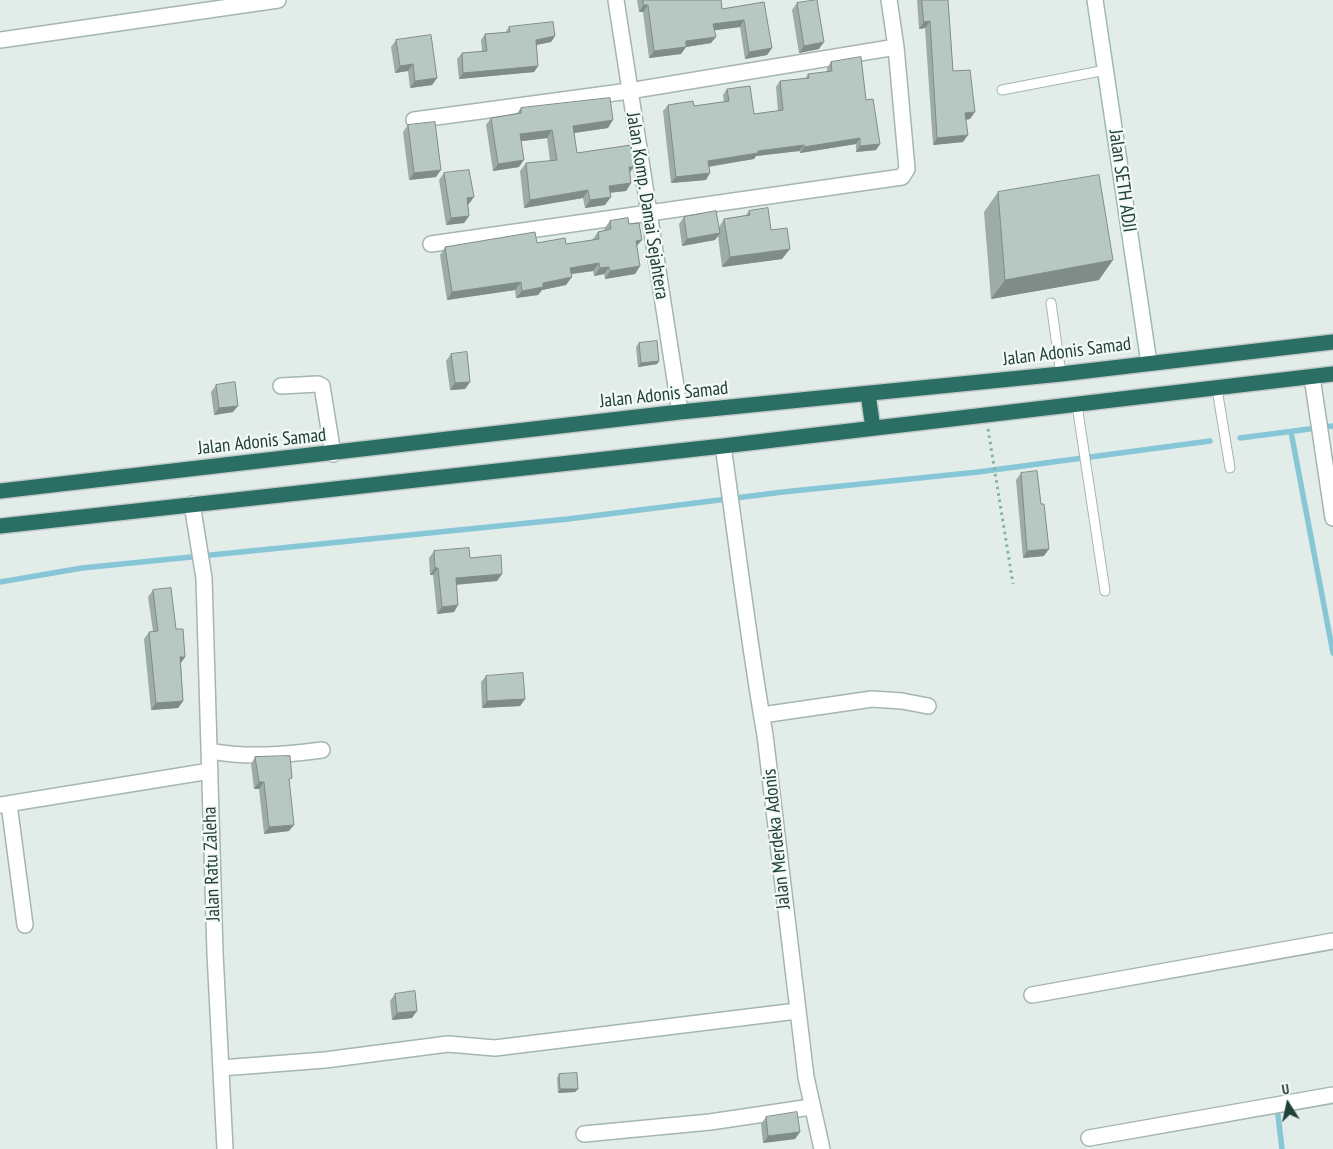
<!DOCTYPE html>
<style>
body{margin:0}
#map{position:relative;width:1333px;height:1149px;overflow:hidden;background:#e2ede9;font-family:"PT Sans Narrow",sans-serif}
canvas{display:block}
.north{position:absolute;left:1263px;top:1079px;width:50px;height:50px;-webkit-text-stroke:4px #f3f9f6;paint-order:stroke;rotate:350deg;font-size:14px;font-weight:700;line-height:20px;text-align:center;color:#204039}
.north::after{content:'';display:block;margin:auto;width:18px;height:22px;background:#204039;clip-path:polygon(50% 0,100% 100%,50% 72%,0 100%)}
</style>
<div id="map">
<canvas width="1333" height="1149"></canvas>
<div class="north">U</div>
</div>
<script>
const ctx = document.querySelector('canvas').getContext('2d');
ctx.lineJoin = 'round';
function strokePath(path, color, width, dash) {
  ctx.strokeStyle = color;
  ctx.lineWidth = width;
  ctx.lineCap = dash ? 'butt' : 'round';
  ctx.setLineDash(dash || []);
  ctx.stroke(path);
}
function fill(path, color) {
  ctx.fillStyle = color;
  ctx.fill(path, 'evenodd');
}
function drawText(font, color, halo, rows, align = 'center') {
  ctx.font = font + ' "PT Sans Narrow",sans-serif';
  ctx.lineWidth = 4.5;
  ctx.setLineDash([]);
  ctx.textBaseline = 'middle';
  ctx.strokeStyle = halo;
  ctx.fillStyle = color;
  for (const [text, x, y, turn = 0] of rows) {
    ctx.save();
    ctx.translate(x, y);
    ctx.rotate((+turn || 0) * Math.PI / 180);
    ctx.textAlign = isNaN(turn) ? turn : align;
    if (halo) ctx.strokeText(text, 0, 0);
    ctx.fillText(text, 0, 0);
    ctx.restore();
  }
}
strokePath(new Path2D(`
 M 1291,432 L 1333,653
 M 1240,438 L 1333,426
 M 0,582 L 82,568 L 568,519 L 783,492 L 978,472 L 1210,441
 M 1278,1115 L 1282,1149`), '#86c6d6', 5.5);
const lane = new Path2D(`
 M 1002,90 L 1106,70
 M 1051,303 L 1061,374
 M 1217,389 L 1230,468
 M 1077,405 L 1105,591`);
const street = new Path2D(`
 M 616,0 L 680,412
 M 0,40 L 278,0
 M 414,120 L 629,91 L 896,47
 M 431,244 L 902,177 L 907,169 L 896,47 L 889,0
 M 1312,377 L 1333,518
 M 281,386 L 318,384 L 322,386 L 333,454
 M 723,446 C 737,543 748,639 765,735 L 806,1077 L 822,1149
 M 192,504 L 204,578 L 215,953 L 225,1149
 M 762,715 L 872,699 L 902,701 L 928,706
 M 210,751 C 247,758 284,755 322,750
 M 9,804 L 25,925
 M 0,805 L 210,771
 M 1032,995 L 1333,941
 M 221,1068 L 325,1060 L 448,1044 L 495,1048 L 797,1011
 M 584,1134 L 710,1122 L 811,1107
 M 1089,1138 L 1333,1095`);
const secondary = new Path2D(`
 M 1095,0 L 1149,363`);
const highway = new Path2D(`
 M 868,394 L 873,428
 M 0,491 L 680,412 L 1061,374 L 1333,342
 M 0,526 L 723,446 L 1333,374`);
strokePath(lane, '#a4b6b1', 11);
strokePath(street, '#a4b6b1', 18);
strokePath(secondary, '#9fbab2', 18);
strokePath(highway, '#c1cac8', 18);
strokePath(new Path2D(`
 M 988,429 L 1013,584`), '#80b3a6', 3, [2.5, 4]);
strokePath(lane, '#fff', 9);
strokePath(street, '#fff', 15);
strokePath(secondary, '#fff', 15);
strokePath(highway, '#2a6e64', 15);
fill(new Path2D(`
 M 637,0 L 721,0 L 722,9 L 764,2 L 772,48 L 767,55 L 745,59 L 740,27 L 714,30 L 711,43 L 686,47 L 681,54 L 649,58 L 643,12 L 639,12 Z
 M 917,0 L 948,0 L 953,71 L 970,119 L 966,120 L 963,142 L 933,145 L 925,28 L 919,29 Z
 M 797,3 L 819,49 L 799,53 L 792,10 Z
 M 509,27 L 555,36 L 551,42 L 536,45 L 538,66 L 534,72 L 459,79 L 457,59 L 462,53 L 482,51 L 481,40 L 485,34 L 505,33 Z
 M 396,40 L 437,78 L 432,85 L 410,88 L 408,71 L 395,73 L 391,47 Z
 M 831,62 L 866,100 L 880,144 L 876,150 L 856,152 L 856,144 L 800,153 L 799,151 L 756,156 L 754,159 L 709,167 L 706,180 L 671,183 L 663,111 L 668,105 L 694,106 L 724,102 L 723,95 L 727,89 L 754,114 L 778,111 L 776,87 L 780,81 L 805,79 L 808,74 L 827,72 L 827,68 Z
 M 521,108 L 608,128 L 574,133 L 577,153 L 630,173 L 631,183 L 626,191 L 610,193 L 605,205 L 585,208 L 583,198 L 524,208 L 520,171 L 526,163 L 550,161 L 547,138 L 521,141 L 519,167 L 493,171 L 486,125 L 491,118 L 517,113 Z
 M 408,125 L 436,177 L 409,180 L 403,132 Z
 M 444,173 L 469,204 L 468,204 L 469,216 L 464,223 L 446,225 L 439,180 Z
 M 998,192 L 1099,280 L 991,299 L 984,212 Z
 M 749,211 L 771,230 L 782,259 L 722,267 L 718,236 L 715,240 L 682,246 L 679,224 L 684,217 L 719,227 L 724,219 L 746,215 Z
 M 610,221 L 629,224 L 637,247 L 640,266 L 635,274 L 605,279 L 604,274 L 594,276 L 593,271 L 571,274 L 566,285 L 542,290 L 538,295 L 516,298 L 515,290 L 447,300 L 440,255 L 445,247 L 537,243 L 566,244 L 592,240 L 598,232 L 605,230 L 604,229 Z
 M 639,343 L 659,361 L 657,364 L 638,367 L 636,347 Z
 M 451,354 L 470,382 L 465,389 L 450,390 L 446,361 Z
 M 216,385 L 233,412 L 214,415 L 211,392 Z
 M 1021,473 L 1044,556 L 1023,558 L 1016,480 Z
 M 434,551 L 470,558 L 502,574 L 497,581 L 456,585 L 458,605 L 454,612 L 437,614 L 433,575 L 430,575 L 429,558 Z
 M 153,590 L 176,629 L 185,657 L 181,663 L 183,701 L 178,708 L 151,710 L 144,639 L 149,632 L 153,631 L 148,597 Z
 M 486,676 L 525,699 L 520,706 L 482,708 L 481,682 Z
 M 255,757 L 290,782 L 289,831 L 264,834 L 259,789 L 254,789 L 251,764 Z
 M 395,994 L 412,1018 L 392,1020 L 390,1001 Z
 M 559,1074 L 578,1089 L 575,1092 L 558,1093 L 557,1078 Z
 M 766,1117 L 800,1132 L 795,1139 L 763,1143 L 761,1124 Z`), '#9daca7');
fill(new Path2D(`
 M 644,5 L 648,5 L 643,12 L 639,12 Z
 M 744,20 L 740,27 L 709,31 L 713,24 Z
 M 930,21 L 925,28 L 919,29 L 924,22 Z
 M 555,36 L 551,42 L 531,46 L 536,40 Z
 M 716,37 L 711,43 L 686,47 L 681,54 L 649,58 L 654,51 L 686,41 Z
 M 824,42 L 819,49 L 799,53 L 804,46 Z
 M 772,48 L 767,55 L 745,59 L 749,52 Z
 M 413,64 L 408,71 L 395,73 L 400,66 Z
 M 538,66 L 534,72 L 459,79 L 463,73 Z
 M 437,78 L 432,85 L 410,88 L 415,81 Z
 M 975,112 L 970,119 L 961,120 L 965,113 Z
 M 613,120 L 608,128 L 567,134 L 573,126 Z
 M 552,130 L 547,138 L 515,142 L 520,134 Z
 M 968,135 L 963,142 L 933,145 L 937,138 Z
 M 860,138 L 856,144 L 800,153 L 804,147 Z
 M 880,144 L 876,150 L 856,152 L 860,146 Z
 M 804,145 L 799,151 L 756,156 L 754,159 L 704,167 L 708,161 L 758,151 Z
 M 524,160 L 519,167 L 493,171 L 498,164 Z
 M 629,167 L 634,167 L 628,175 Z
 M 441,170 L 436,177 L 409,180 L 414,173 Z
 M 710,173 L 706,180 L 671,183 L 676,177 Z
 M 631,183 L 626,191 L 604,193 L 609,186 Z
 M 588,190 L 583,198 L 524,208 L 530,200 Z
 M 474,197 L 469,204 L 462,205 L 467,198 Z
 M 611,197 L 605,205 L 585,208 L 590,200 Z
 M 469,216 L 464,223 L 446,225 L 451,218 Z
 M 720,233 L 715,240 L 682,246 L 687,239 Z
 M 642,240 L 636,247 L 636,241 Z
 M 790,249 L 782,259 L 722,267 L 730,257 Z
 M 1113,260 L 1099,280 L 991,299 L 1005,280 Z
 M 599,263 L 593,271 L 564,275 L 570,268 Z
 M 640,266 L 635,274 L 605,279 L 610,271 Z
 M 609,267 L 604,274 L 594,276 L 600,268 Z
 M 572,277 L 566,285 L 542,290 L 538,295 L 516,298 L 522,291 L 543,283 Z
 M 521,282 L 515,290 L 447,300 L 452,292 Z
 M 659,361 L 657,364 L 638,367 L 641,363 Z
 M 470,382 L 465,389 L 450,390 L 455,383 Z
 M 238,406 L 233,412 L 214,415 L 219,408 Z
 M 1049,549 L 1044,556 L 1023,558 L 1027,551 Z
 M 435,568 L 438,568 L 433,575 L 430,575 Z
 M 502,574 L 497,581 L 451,585 L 456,578 Z
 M 458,605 L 454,612 L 437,614 L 442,607 Z
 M 180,657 L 185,657 L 180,664 Z
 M 525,699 L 520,706 L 482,708 L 487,701 Z
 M 183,701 L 178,708 L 151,710 L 156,703 Z
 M 259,782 L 264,782 L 259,789 L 254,789 Z
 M 294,825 L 289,831 L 264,834 L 269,827 Z
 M 417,1011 L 412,1018 L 392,1020 L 397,1013 Z
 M 560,1089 L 578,1089 L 575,1092 L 558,1093 Z
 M 800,1132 L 795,1139 L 763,1143 L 768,1136 Z`), '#808c88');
const building = new Path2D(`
 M 643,0 L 721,0 L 722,9 L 764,2 L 772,48 L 749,52 L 744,20 L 713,24 L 716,37 L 686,41 L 686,47 L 654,51 L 648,5 L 644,5 Z
 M 817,0 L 824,42 L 804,46 L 797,3 Z
 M 922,0 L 948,0 L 953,71 L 970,70 L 975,112 L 965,113 L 968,135 L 937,138 L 930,21 L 924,22 Z
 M 553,22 L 555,36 L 536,40 L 538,66 L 463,73 L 462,53 L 487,51 L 485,34 L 510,32 L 509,27 Z
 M 431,35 L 437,78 L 415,81 L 413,64 L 400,66 L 396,40 Z
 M 861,57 L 866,100 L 873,99 L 880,144 L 860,146 L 860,138 L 804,147 L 804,145 L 758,151 L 758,153 L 708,161 L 710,173 L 676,177 L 668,105 L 693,101 L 694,106 L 729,101 L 727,89 L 750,86 L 754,114 L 783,110 L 780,81 L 809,78 L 808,74 L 832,71 L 831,62 Z
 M 610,98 L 613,120 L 573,126 L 577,153 L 631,145 L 634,167 L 629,167 L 631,183 L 609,186 L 611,197 L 590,200 L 588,190 L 530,200 L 526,163 L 557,160 L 552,130 L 520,134 L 524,160 L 498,164 L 491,118 L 521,113 L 521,108 Z
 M 435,122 L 441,170 L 414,173 L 408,125 Z
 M 469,170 L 474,197 L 467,198 L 469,216 L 451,218 L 444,173 Z
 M 1099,175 L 1113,260 L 1005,280 L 998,192 Z
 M 768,208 L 771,230 L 787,228 L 790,249 L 730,257 L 724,219 L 750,215 L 749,211 Z
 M 716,211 L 720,233 L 687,239 L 684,217 Z
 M 628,218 L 629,224 L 639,223 L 642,240 L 636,241 L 640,266 L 610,271 L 609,267 L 600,268 L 599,263 L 570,268 L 572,277 L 543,283 L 543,287 L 522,291 L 521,282 L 452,292 L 445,247 L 535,232 L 537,243 L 565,238 L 566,244 L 599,239 L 598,232 L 611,229 L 610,221 Z
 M 657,341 L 659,361 L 641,363 L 639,343 Z
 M 467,352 L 470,382 L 455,383 L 451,354 Z
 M 235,382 L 238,406 L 219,408 L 216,385 Z
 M 1037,471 L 1041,504 L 1044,504 L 1049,549 L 1027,551 L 1021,473 Z
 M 469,548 L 470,558 L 501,555 L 502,574 L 456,578 L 458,605 L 442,607 L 438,568 L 435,568 L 434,551 Z
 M 171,588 L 176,629 L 183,629 L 185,657 L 180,657 L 183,701 L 156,703 L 149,632 L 158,631 L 153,590 Z
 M 523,673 L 525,699 L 487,701 L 486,676 Z
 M 290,756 L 292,778 L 289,779 L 294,825 L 269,827 L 264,782 L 259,782 L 255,757 Z
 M 415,991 L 417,1011 L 397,1013 L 395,994 Z
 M 577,1073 L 578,1089 L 560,1089 L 559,1074 Z
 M 797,1112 L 800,1132 L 768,1136 L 766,1117 Z`);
fill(building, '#b7c8c2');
strokePath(building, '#808c88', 1);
drawText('19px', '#204039', '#f3f9f6', [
 ["Jalan SETH ADJI",1122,181,82],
 ["Jalan Komp. Damai Sejahtera",647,206,81],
 ["Jalan Adonis Samad",1067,352,-7],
 ["Jalan Adonis Samad",664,395,-6],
 ["Jalan Adonis Samad",262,442,-6],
 ["Jalan Merdeka Adonis",777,839,-96],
 ["Jalan Ratu Zaleha",212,864,-92]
]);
</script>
